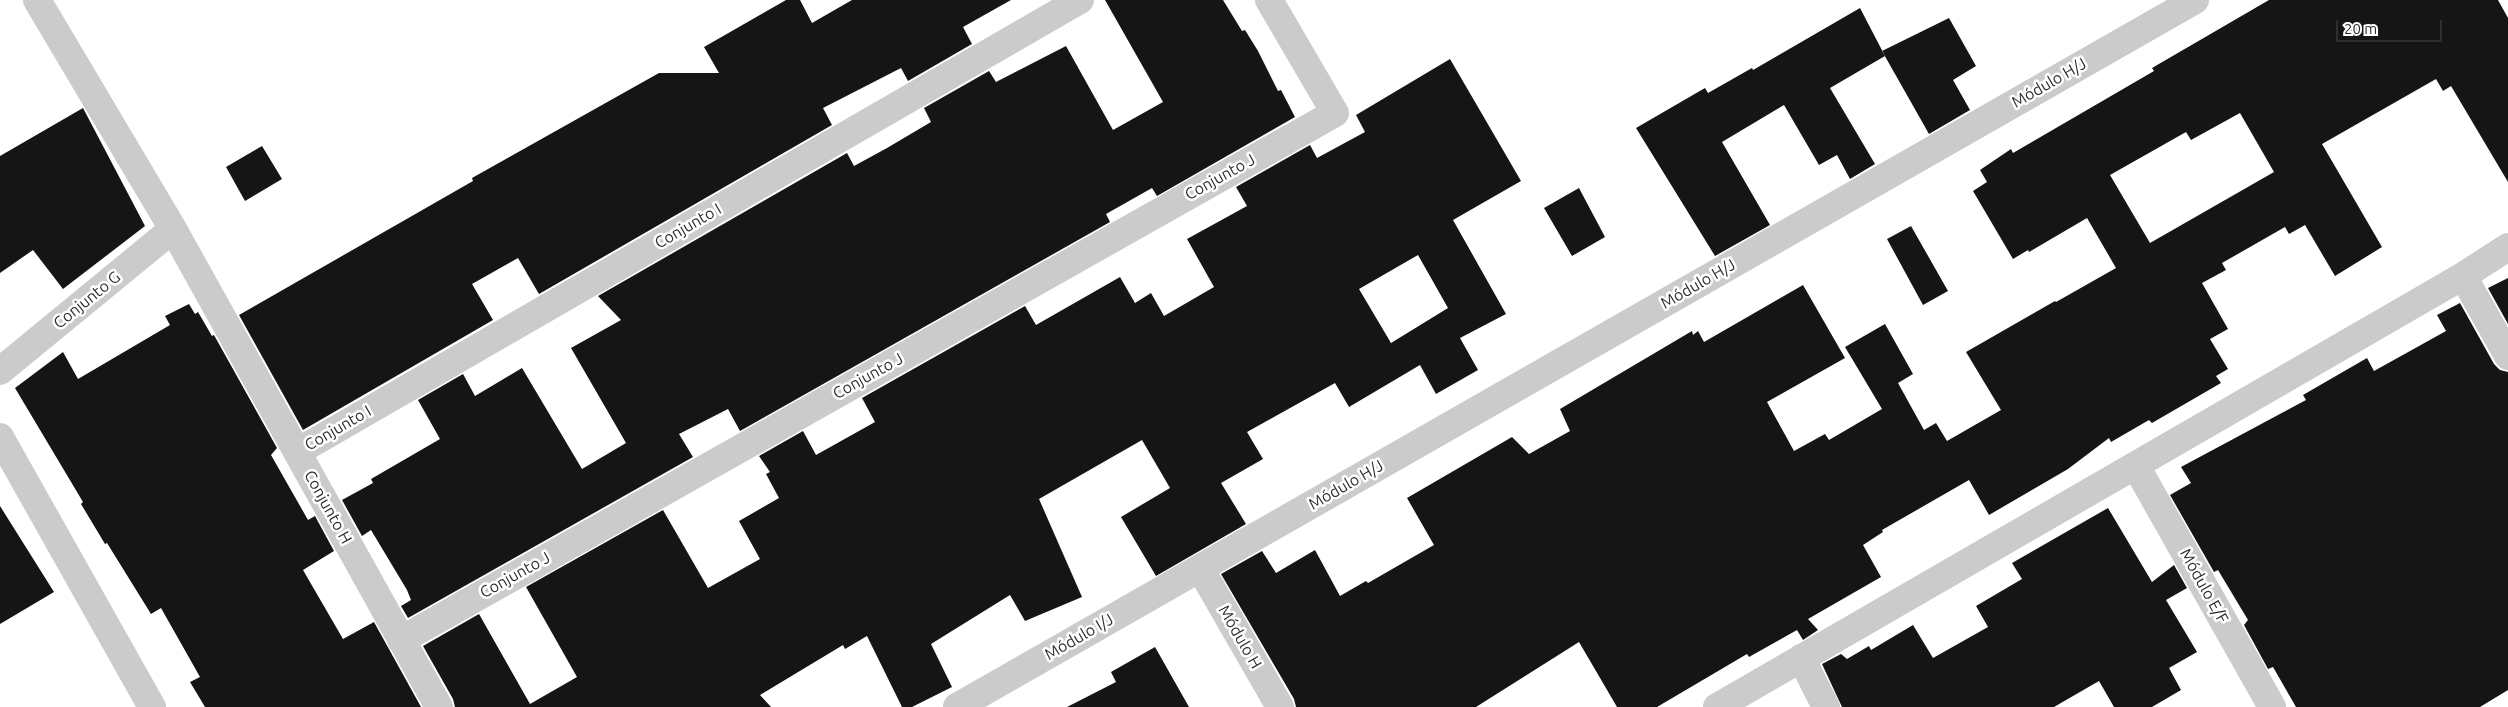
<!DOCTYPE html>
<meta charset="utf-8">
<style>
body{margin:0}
#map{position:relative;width:2508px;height:707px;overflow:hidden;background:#fff;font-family:Ubuntu,sans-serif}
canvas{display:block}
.scale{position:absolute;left:2336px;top:20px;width:106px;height:22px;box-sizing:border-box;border:2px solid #2e2e2e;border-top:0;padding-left:6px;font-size:15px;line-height:18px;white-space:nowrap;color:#2e2e2e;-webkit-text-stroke:4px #fff;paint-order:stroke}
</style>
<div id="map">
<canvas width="2508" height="707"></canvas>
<div class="scale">20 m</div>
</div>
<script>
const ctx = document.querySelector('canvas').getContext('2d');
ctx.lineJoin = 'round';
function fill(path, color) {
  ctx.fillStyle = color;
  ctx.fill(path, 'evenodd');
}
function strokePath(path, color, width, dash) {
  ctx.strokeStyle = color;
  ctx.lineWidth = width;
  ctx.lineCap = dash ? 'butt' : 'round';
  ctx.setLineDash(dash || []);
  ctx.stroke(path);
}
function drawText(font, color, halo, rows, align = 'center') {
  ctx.font = font + ' Ubuntu,sans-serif';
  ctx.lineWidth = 5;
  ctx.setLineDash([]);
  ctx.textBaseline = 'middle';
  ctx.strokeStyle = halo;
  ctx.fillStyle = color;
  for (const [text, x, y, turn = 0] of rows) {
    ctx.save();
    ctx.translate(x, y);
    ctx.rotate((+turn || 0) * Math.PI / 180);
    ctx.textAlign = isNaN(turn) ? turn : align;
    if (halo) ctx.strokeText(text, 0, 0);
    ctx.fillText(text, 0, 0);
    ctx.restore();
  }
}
fill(new Path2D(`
 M 786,0 L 800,0 L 812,23 L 852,0 L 1011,0 L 963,27 L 972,44 L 908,81 L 901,68 L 823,108 L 832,125 L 539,294 L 518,258 L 472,284 L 493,320 L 303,430 L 239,315 L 473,181 L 472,178 L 659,73 L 719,73 L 704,47 Z
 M 1105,0 L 1223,0 L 1242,31 L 1245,30 L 1258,51 L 1278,91 L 1281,90 L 1295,117 L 1157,196 L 1152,188 L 1106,214 L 1110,222 L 740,431 L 728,409 L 679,434 L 693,457 L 408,618 L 401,606 L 411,600 L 407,590 L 371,530 L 362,536 L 342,500 L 373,483 L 371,479 L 440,439 L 418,400 L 463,374 L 475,396 L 522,368 L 582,469 L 626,443 L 571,348 L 621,320 L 598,296 L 847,153 L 854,166 L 887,148 L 931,122 L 924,108 L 989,71 L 996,82 L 1066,46 L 1113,130 L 1163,102 Z
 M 2269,0 L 2498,0 L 2508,18 L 2508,182 L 2451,86 L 2443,91 L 2436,79 L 2322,144 L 2382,247 L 2335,276 L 2305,225 L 2289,234 L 2285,227 L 2222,263 L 2226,270 L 2202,283 L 2228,329 L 2210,339 L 2228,369 L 2216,376 L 2221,383 L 2152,423 L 2149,420 L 2111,442 L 2109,438 L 2068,469 L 1989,515 L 1969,480 L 1882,530 L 1883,532 L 1863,545 L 1881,577 L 1808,619 L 1818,630 L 1803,640 L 1797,630 L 1749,657 L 1747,654 L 1657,707 L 1617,707 L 1579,642 L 1476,707 L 1296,707 L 1294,699 L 1221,574 L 1262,551 L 1276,573 L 1315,550 L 1340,596 L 1366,581 L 1368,583 L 1434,545 L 1407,498 L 1512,437 L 1529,454 L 1570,431 L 1560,409 L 1692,331 L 1693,335 L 1698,331 L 1704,342 L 1803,285 L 1845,358 L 1767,402 L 1794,451 L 1825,434 L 1829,440 L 1882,409 L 1845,347 L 1885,324 L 1913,374 L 1898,383 L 1924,430 L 1936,423 L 1947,441 L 2001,410 L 1966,352 L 2055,301 L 2056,302 L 2116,268 L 2087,218 L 2029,252 L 2028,250 L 2013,259 L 1973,191 L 1987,182 L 1980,170 L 2011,149 L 2013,153 L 2154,71 L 2152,68 ZM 2240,113 L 2274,172 L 2150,243 L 2110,175 L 2186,132 L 2191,140 Z
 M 1860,8 L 1885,56 L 1830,88 L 1875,164 L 1850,179 L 1837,155 L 1819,165 L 1784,105 L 1722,142 L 1770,225 L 1715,256 L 1636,128 L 1705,88 L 1708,93 L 1752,68 L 1753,70 Z
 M 1949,18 L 1976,66 L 1953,80 L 1970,110 L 1929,134 L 1882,51 Z
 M 1450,59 L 1521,181 L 1453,220 L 1506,314 L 1460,338 L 1478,370 L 1436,394 L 1420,365 L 1349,407 L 1335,383 L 1247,432 L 1263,459 L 1221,483 L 1246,524 L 1156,576 L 1121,517 L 1170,488 L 1142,440 L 1039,499 L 1082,597 L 1025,621 L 1010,595 L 931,644 L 952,687 L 912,707 L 902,707 L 867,636 L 845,649 L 843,645 L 760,695 L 771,707 L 455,707 L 453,699 L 423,646 L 479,614 L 530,704 L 577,677 L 526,587 L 663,510 L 708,588 L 760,559 L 739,521 L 779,498 L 766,474 L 770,472 L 759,456 L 803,431 L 816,455 L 875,422 L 862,398 L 1025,306 L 1036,325 L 1120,277 L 1135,303 L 1151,293 L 1164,316 L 1214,287 L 1187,239 L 1247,206 L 1236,187 L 1310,145 L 1317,158 L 1365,132 L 1356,115 ZM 1418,255 L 1448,308 L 1391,343 L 1359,289 Z
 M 83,108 L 145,226 L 63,289 L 33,250 L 0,273 L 0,156 Z
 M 262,146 L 282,179 L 245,201 L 226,167 Z
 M 1579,188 L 1605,237 L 1572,256 L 1544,208 Z
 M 1911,226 L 1948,291 L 1923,305 L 1887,239 Z
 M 2508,278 L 2508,324 L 2488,288 Z
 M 2460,303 L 2494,364 L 2500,370 L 2508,372 L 2508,690 L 2480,707 L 2296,707 L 2273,667 L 2268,669 L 2244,625 L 2248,620 L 2218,570 L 2214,572 L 2170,495 L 2191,483 L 2181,467 L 2306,400 L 2303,395 L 2367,358 L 2374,371 L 2446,331 L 2437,315 Z
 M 189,304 L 195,314 L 198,312 L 212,336 L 214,335 L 277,448 L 271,455 L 308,520 L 315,516 L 334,551 L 303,570 L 343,639 L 374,622 L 421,707 L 205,707 L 190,682 L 200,677 L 161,608 L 151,614 L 107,543 L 105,544 L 81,504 L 83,502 L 15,388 L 63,352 L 78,379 L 170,325 L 165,316 Z
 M 0,506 L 54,592 L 0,624 Z
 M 2108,508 L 2152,582 L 2174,565 L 2187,588 L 2166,600 L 2197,652 L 2169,668 L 2181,690 L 2152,707 L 2114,707 L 2099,681 L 2054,707 L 1842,707 L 1822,664 L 1841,654 L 1847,659 L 1869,646 L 1871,650 L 1913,625 L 1933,658 L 1988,627 L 1976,606 L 2022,579 L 2012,563 Z
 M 1155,647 L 1189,707 L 1067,707 L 1116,682 L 1111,672 Z`), '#151515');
strokePath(new Path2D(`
 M 37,0 L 173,229 L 439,707
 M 2463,276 L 2508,356
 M 0,371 L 173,229
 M 0,437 L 152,707
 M 297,452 L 1080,0
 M 2136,466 L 2272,707
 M 1200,568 L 1280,707
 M 401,640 L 1335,113 L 1269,0
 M 1801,658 L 1826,707
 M 957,707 L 2195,0
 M 1717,707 L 2463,276 L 2508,247`), '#cbcbcb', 28);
drawText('16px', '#2e2e2e', '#fff', [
 ["Módulo H/J",2049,83,-30],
 ["Conjunto J",1220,177,-29],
 ["Conjunto I",688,226,-30],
 ["Módulo H/J",1698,284,-30],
 ["Conjunto G",87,300,-39],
 ["Conjunto J",868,376,-29],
 ["Conjunto I",338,428,-30],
 ["Módulo H/J",1346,485,-30],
 ["Conjunto H",328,507,61],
 ["Conjunto J",515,575,-29],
 ["Módulo E/F",2204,586,61],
 ["Módulo I/J",1079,637,-30],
 ["Módulo H",1240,637,60]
]);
</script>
